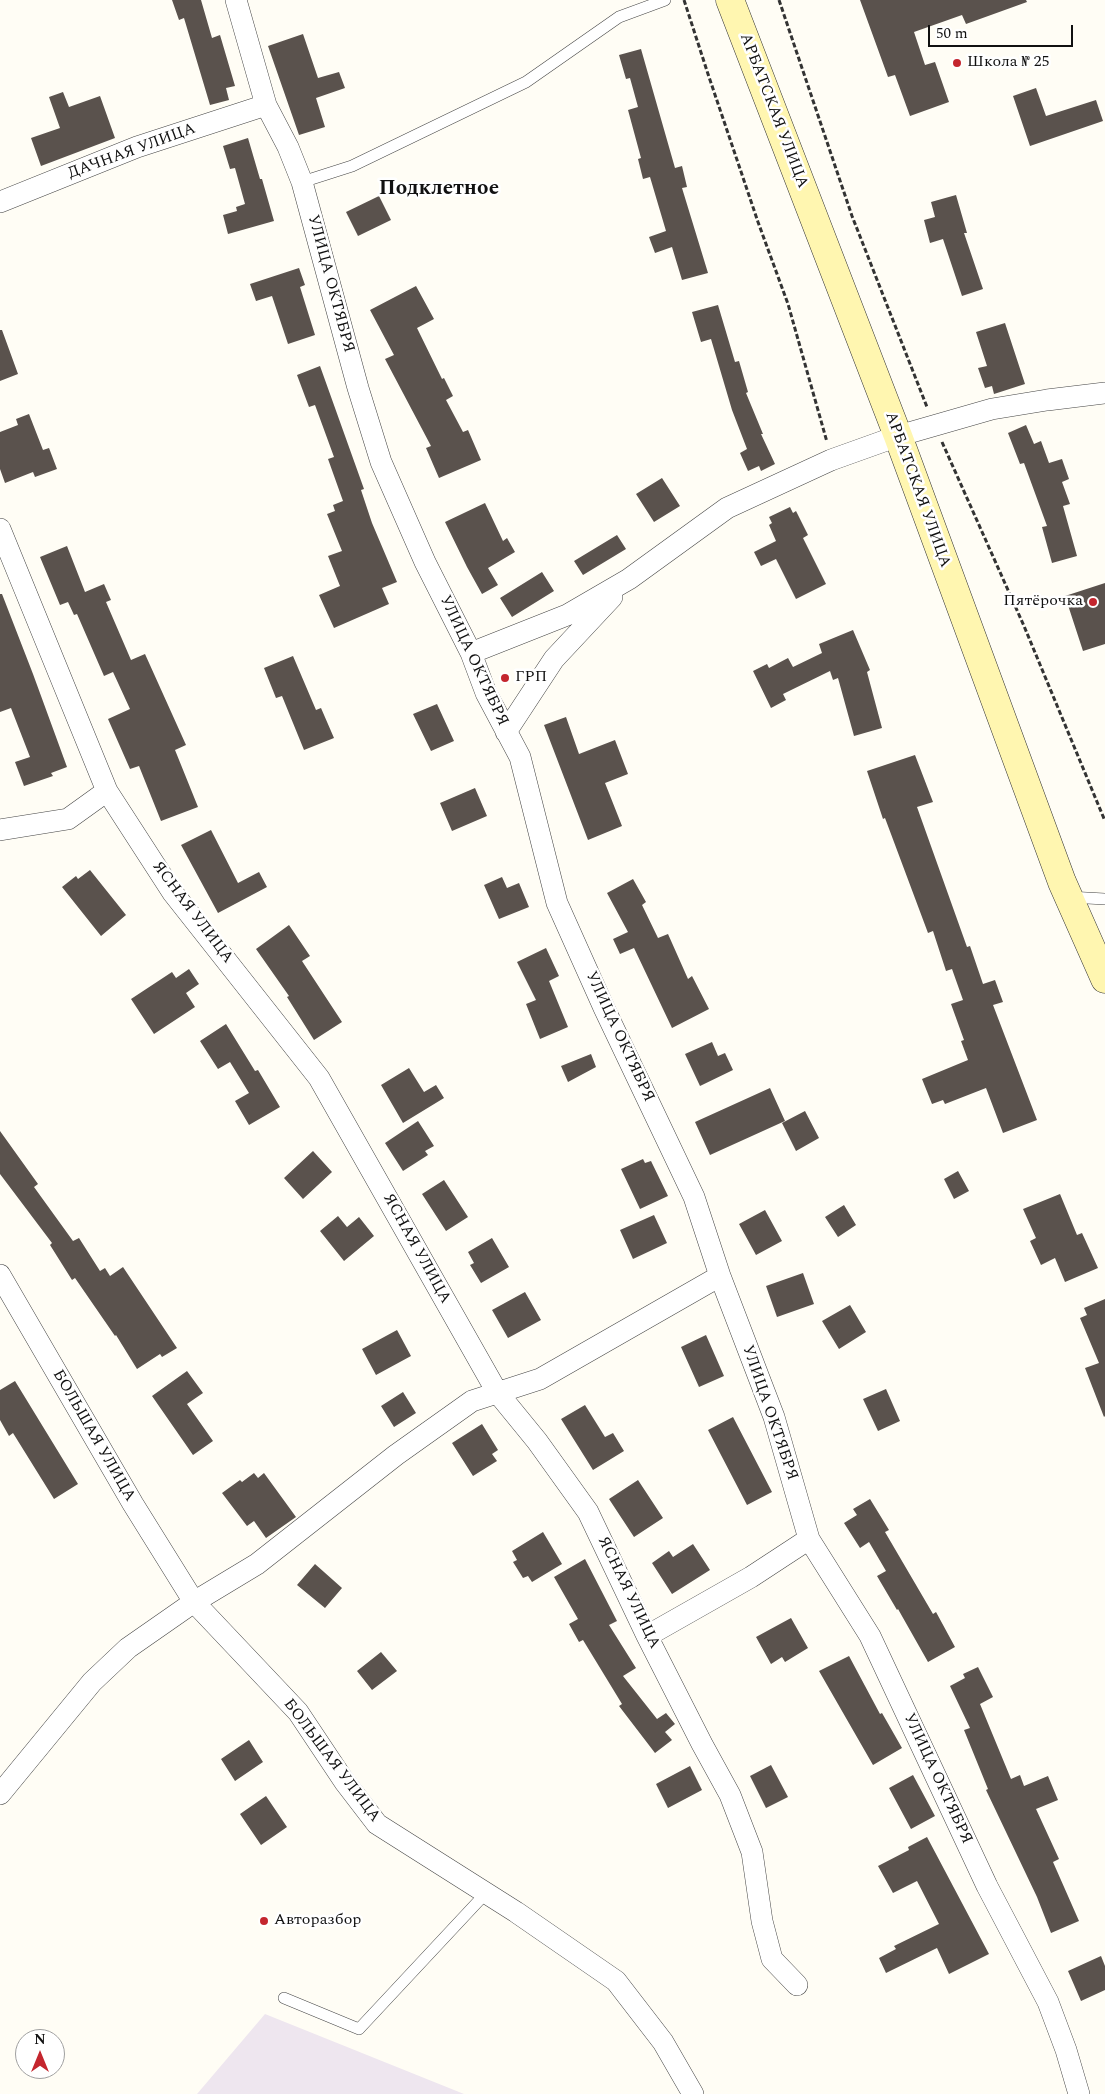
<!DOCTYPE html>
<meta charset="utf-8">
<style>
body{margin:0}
#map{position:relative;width:1105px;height:2094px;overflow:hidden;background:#fffdf5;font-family:Spectral,serif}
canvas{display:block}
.north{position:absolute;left:15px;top:2029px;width:50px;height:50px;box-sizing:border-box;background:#fff;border:1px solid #a0a0a0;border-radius:50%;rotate:0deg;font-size:14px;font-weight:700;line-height:20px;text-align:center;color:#111}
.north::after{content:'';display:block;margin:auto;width:18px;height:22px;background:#c4262e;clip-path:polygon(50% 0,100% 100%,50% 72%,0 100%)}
.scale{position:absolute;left:928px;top:25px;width:145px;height:22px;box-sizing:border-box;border:2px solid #111;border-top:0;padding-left:6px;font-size:15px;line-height:18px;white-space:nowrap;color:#111;-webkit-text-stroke:4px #fff;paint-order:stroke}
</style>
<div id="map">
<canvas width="1105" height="2094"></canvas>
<div class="north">N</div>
<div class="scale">50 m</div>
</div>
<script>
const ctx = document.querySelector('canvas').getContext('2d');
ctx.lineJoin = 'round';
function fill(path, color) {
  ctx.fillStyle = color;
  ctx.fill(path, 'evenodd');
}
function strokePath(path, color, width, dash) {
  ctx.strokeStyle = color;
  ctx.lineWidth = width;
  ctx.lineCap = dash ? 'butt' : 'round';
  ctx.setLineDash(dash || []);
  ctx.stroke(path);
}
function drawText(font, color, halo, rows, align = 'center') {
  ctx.font = font + ' Spectral,serif';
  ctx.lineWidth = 5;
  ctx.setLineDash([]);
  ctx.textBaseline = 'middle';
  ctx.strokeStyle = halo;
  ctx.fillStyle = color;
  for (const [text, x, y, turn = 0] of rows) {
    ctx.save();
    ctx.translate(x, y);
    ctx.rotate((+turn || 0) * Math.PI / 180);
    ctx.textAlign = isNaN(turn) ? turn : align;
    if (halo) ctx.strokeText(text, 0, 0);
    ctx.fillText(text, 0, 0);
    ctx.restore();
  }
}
fill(new Path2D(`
 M 265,2014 L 464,2094 L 197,2094 Z`), '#eee6ef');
fill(new Path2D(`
 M 172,0 L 201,0 L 212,38 L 220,35 L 235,86 L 226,88 L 229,100 L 210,105 L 184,18 L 179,20 Z
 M 860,0 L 1026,0 L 1027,2 L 966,24 L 962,15 L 914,32 L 925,65 L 935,62 L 949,102 L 910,116 L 895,75 L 888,77 Z
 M 303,34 L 318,78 L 339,72 L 345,88 L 316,98 L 325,127 L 299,135 L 268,46 Z
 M 641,49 L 675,168 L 682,166 L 687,187 L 682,188 L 708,273 L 682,280 L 672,247 L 655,253 L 649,237 L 666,231 L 650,177 L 643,179 L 638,159 L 641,158 L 628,110 L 638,107 L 630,78 L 626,79 L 619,55 Z
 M 1036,88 L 1046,116 L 1096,100 L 1103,121 L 1030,146 L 1013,96 Z
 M 63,92 L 69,107 L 100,96 L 115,138 L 41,166 L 31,138 L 60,128 L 49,97 Z
 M 248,138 L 260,179 L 262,179 L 274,221 L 228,234 L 223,215 L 237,211 L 236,207 L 245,204 L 235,168 L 230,169 L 223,146 Z
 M 956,195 L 967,233 L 964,233 L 983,289 L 962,296 L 943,239 L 930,243 L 924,220 L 935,217 L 931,202 Z
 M 379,196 L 391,220 L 358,236 L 346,212 Z
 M 299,268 L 305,285 L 300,287 L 315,335 L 288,344 L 272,296 L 256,301 L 250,284 Z
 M 416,286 L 434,319 L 417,328 L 442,379 L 444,378 L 453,396 L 446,400 L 463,432 L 468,430 L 481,460 L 439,478 L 426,448 L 431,446 L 385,359 L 394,355 L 370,310 Z
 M 718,305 L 735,362 L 739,361 L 748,392 L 746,393 L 763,434 L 761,434 L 775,464 L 761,471 L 759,466 L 748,471 L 740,453 L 747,449 L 732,410 L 711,339 L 701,342 L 692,312 Z
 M 1005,323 L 1025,384 L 994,394 L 992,386 L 985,388 L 978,368 L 987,366 L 976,332 Z
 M 0,330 L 2,330 L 18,374 L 0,381 Z
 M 320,366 L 364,489 L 361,490 L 372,523 L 397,582 L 382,588 L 389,604 L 334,628 L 319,595 L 340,586 L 328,556 L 342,551 L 327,514 L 335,511 L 333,505 L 343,501 L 328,459 L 334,457 L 315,405 L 309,407 L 297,375 Z
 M 29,414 L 43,450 L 49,448 L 57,469 L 35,477 L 33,472 L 5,483 L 0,469 L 0,432 L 18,425 L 16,419 Z
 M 1026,425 L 1034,444 L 1041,441 L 1049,463 L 1062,459 L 1069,479 L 1062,482 L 1070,504 L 1063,506 L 1077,556 L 1052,563 L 1042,527 L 1047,526 L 1024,463 L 1020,464 L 1008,433 Z
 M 662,478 L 680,506 L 654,522 L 636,494 Z
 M 485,503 L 503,541 L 507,538 L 515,552 L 488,568 L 498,585 L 482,594 L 467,567 L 445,522 Z
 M 790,507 L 793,513 L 796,511 L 808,535 L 803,538 L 826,584 L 796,599 L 776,559 L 761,566 L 754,552 L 776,541 L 769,525 L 772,523 L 769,517 Z
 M 617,535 L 626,549 L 583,575 L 574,561 Z
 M 67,546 L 85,592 L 104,584 L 111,600 L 106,602 L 131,660 L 145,654 L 186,745 L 175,750 L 198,807 L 161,821 L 139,766 L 130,769 L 108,719 L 130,709 L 113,672 L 104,676 L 77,614 L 74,615 L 68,602 L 60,605 L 40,557 Z
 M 542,572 L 554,591 L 512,617 L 500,598 Z
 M 1105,583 L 1105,644 L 1083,651 L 1065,596 Z
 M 0,594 L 2,594 L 33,674 L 67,767 L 51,773 L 53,776 L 24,786 L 15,762 L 30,757 L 11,708 L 0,712 Z
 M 853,630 L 870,670 L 867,672 L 882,728 L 854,736 L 838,678 L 833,680 L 830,671 L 783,694 L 786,700 L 771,708 L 753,671 L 767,664 L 769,668 L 788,658 L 793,667 L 822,653 L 819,644 Z
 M 293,656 L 316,710 L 321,708 L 334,738 L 304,750 L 282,696 L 276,698 L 264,668 Z
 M 437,704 L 454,741 L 431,751 L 413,714 Z
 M 566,717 L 579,754 L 615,740 L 628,774 L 605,783 L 622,826 L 588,840 L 544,725 Z
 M 915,755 L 933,802 L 917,807 L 967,947 L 970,946 L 983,984 L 995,980 L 1003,1002 L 993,1005 L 1037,1120 L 1003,1133 L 986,1088 L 945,1104 L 943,1100 L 932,1104 L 922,1079 L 968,1060 L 961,1041 L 964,1040 L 951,1004 L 963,1000 L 952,969 L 946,971 L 933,931 L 928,933 L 885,818 L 883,819 L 867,771 Z
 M 475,788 L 487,816 L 452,831 L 440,803 Z
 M 211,830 L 238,883 L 259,872 L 267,887 L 218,913 L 181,845 Z
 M 90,870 L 126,915 L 101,936 L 62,887 L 76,876 L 78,879 Z
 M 502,877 L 507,888 L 519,883 L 529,907 L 499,919 L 484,885 Z
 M 633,879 L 646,902 L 642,905 L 658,938 L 668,934 L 688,979 L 692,976 L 709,1009 L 672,1028 L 634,948 L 620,954 L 613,939 L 628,932 L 607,893 Z
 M 289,925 L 310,956 L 302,961 L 342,1022 L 314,1040 L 287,997 L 289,996 L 256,949 Z
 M 546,948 L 559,976 L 549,981 L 568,1027 L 540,1039 L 526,1004 L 536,1000 L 517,962 Z
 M 189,969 L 199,984 L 186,993 L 195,1007 L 154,1034 L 131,999 L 172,972 L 176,978 Z
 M 226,1024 L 255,1071 L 258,1070 L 280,1107 L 249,1125 L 235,1101 L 249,1093 L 230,1062 L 218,1069 L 200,1041 Z
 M 712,1042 L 718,1056 L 725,1053 L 733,1070 L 700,1086 L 685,1054 Z
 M 591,1054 L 596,1067 L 568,1082 L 561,1066 Z
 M 409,1068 L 424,1092 L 436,1085 L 444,1098 L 403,1123 L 381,1085 Z
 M 770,1088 L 785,1121 L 710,1155 L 695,1122 Z
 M 805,1111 L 819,1138 L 796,1151 L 782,1123 Z
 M 418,1121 L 434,1146 L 425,1151 L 428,1155 L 403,1171 L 385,1143 Z
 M 0,1131 L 38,1184 L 34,1187 L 73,1241 L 79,1238 L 100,1271 L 105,1268 L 110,1276 L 123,1267 L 177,1348 L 162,1357 L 160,1354 L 137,1369 L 116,1335 L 115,1336 L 75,1278 L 72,1280 L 50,1245 L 52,1243 L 0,1174 Z
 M 313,1151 L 332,1172 L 303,1199 L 284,1178 Z
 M 643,1159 L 645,1163 L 651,1161 L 668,1196 L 640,1209 L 621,1169 Z
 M 958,1171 L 969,1191 L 954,1199 L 944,1179 Z
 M 444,1180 L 468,1217 L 446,1231 L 422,1194 Z
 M 1060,1194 L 1077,1235 L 1082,1233 L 1098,1268 L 1065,1282 L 1055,1258 L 1041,1265 L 1030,1241 L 1036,1238 L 1023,1209 Z
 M 844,1205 L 856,1225 L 838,1237 L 825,1217 Z
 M 765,1210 L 782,1241 L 756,1255 L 739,1224 Z
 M 654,1215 L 667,1243 L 633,1259 L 620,1230 Z
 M 338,1216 L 347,1227 L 359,1217 L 374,1236 L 344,1261 L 320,1231 Z
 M 492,1238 L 509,1267 L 481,1283 L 470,1265 L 474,1263 L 468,1252 Z
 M 803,1273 L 814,1304 L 777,1317 L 766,1286 Z
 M 525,1292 L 541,1320 L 508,1338 L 492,1310 Z
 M 1105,1299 L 1105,1416 L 1104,1417 L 1085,1368 L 1099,1363 L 1080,1318 L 1087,1315 L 1084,1308 Z
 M 850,1305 L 866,1332 L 839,1349 L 822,1321 Z
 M 397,1330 L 411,1356 L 376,1375 L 362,1349 Z
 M 706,1335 L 724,1376 L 699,1387 L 681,1347 Z
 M 187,1371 L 203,1393 L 187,1404 L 213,1441 L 193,1455 L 152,1396 Z
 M 15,1381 L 78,1484 L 54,1499 L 13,1433 L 9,1436 L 0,1420 L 0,1390 Z
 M 886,1389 L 900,1421 L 878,1431 L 863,1399 Z
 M 403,1392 L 416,1413 L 394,1427 L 381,1406 Z
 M 585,1405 L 605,1437 L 613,1433 L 624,1451 L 593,1470 L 561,1419 Z
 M 733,1417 L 772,1492 L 747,1505 L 708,1430 Z
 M 482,1424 L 498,1450 L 492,1454 L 497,1461 L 473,1476 L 452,1443 Z
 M 254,1473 L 258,1478 L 264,1473 L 296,1517 L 266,1538 L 254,1521 L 247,1526 L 222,1493 L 240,1480 L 242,1482 Z
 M 638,1480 L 663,1518 L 634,1537 L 609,1499 Z
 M 870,1499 L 889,1530 L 885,1532 L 933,1614 L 936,1612 L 955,1647 L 928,1662 L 898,1609 L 897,1610 L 877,1576 L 886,1571 L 869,1542 L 860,1548 L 844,1523 L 857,1515 L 853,1509 Z
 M 543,1532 L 562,1564 L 532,1582 L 528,1576 L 523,1578 L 513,1562 L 517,1560 L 512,1551 Z
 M 693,1544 L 710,1570 L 672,1594 L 652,1563 L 669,1551 L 673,1557 Z
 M 585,1559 L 617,1621 L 609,1625 L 636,1668 L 623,1676 L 657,1719 L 666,1713 L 675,1724 L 665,1732 L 672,1740 L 655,1753 L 619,1706 L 622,1704 L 583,1640 L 579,1642 L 569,1624 L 578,1619 L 554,1577 Z
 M 315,1564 L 342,1588 L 325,1608 L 297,1585 Z
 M 791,1618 L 808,1648 L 785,1662 L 782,1657 L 771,1664 L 756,1637 Z
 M 381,1652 L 397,1671 L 372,1690 L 357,1671 Z
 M 849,1656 L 880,1714 L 882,1713 L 902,1748 L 873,1765 L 819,1671 Z
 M 978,1667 L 993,1697 L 980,1704 L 1011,1779 L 1020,1775 L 1024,1786 L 1048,1776 L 1058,1800 L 1036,1809 L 1059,1859 L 1053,1862 L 1079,1921 L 1051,1933 L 1037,1897 L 986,1790 L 988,1789 L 964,1730 L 970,1728 L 950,1686 L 965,1678 L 963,1674 Z
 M 249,1740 L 263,1762 L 235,1781 L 221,1759 Z
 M 771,1765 L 788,1797 L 766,1808 L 750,1776 Z
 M 690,1766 L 702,1790 L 668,1808 L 656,1784 Z
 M 913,1775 L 935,1816 L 911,1829 L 889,1788 Z
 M 266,1796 L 287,1827 L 261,1845 L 240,1814 Z
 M 927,1837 L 989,1954 L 949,1974 L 937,1948 L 886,1973 L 879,1958 L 896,1949 L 894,1946 L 939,1924 L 917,1881 L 893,1893 L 878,1866 L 909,1850 L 908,1847 Z
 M 1101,1956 L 1105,1966 L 1105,1990 L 1081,2001 L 1068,1971 Z`), '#5a524d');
const lane = new Path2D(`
 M 302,182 L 352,166 L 526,82 L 619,17 L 665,0
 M 1069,897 L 1105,899
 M 284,1998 L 359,2029 L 486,1893`);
const street = new Path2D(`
 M 236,0 L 266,105 L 288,147 L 302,182 L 358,388 L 381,462 L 425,562 L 471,653 L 486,693 L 520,757 L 557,903 L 604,1008 L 694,1197 L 720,1276 L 774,1417 L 809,1539 L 870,1636 L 987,1886 L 1048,2002 L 1066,2050 L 1079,2094
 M 0,202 L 137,147 L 266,105
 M 0,529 L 107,791 L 173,893 L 319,1078 L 497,1392 L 537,1441 L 588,1512 L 647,1636 L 702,1744 L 730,1795 L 752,1852 L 762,1921 L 772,1959 L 797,1985
 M 471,653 L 567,615 L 629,579 L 727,508 L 831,460 L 898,436 L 992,409 L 1047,400 L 1105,393
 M 506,732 L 554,659 L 612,597
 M 0,830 L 68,819 L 107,791
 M 0,1275 L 133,1504 L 194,1602 L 298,1712 L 344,1781 L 377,1824 L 516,1912 L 616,1981 L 663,2042 L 693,2094
 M 647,1636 L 751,1577 L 809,1539
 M 0,1794 L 92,1682 L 128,1648 L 194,1602 L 257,1564 L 396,1455 L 472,1401 L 540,1379 L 720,1276`);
const secondary = new Path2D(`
 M 730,0 L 898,436 L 1062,882 L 1105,979`);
strokePath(lane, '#444', 12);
strokePath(street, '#444', 22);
strokePath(secondary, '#333', 29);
strokePath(new Path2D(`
 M 684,0 L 708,74 L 758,222 L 788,304 L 827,442
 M 779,0 L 852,216 L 927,407
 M 942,442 L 1024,626 L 1105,821`), '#333', 3, [5, 2.5]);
strokePath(lane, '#fff', 11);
strokePath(street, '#fff', 21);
strokePath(secondary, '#fff6b0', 28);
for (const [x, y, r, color] of [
 [957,63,5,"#c4262e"],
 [1093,602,5,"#c4262e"],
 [505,678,5,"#c4262e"],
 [264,1921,5,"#c4262e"]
]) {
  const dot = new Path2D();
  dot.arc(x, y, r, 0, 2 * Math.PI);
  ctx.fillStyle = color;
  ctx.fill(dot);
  strokePath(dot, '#fff', 2);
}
drawText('16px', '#111', '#fff', [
 ["Школа № 25",967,63],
 ["Пятёрочка",1083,602,"right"],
 ["ГРП",515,678],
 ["Авторазбор",274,1921]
], 'left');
drawText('16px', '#111', '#fff', [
 ["АРБАТСКАЯ УЛИЦА",773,111,69],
 ["ДАЧНАЯ УЛИЦА",132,152,-20],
 ["УЛИЦА ОКТЯБРЯ",330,284,75],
 ["АРБАТСКАЯ УЛИЦА",917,490,70],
 ["УЛИЦА ОКТЯБРЯ",473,661,65],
 ["ЯСНАЯ УЛИЦА",192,913,53],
 ["УЛИЦА ОКТЯБРЯ",619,1037,65],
 ["ЯСНАЯ УЛИЦА",416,1249,61],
 ["УЛИЦА ОКТЯБРЯ",769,1413,71],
 ["БОЛЬШАЯ УЛИЦА",93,1436,60],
 ["ЯСНАЯ УЛИЦА",628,1593,64],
 ["БОЛЬШАЯ УЛИЦА",331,1761,53],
 ["УЛИЦА ОКТЯБРЯ",937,1779,65]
]);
drawText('bold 21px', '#111', '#fff', [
 ["Подклетное",439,190]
]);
</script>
